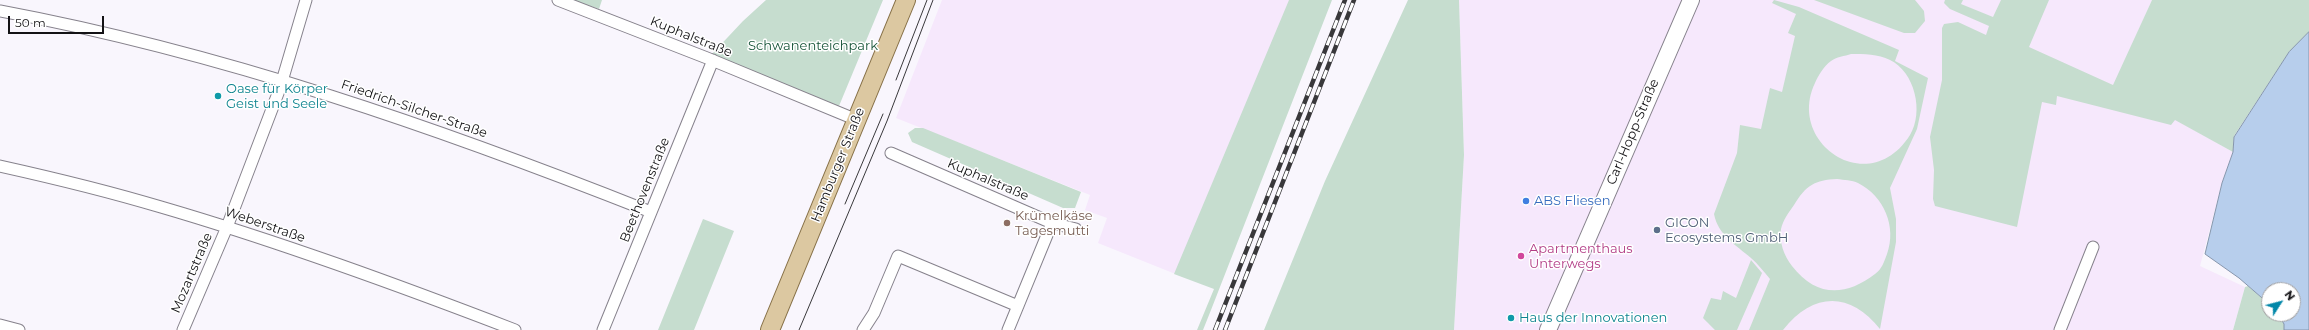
<!DOCTYPE html>
<meta charset="utf-8">
<style>
body{margin:0}
#map{position:relative;width:2309px;height:330px;overflow:hidden;background:#f9f6fd;font-family:Montserrat,sans-serif}
canvas{display:block}
.north{position:absolute;left:2261px;top:282px;width:40px;height:40px;box-sizing:border-box;background:#fff;border:1px solid #a1a0a1;border-radius:50%;rotate:54deg;font-size:11px;font-weight:700;line-height:16px;text-align:center;color:#131215}
.north::after{content:'';display:block;margin:auto;width:14px;height:18px;background:#0287a9;clip-path:polygon(50% 0,100% 100%,50% 72%,0 100%)}
.scale{position:absolute;left:8px;top:16px;width:96px;height:18px;box-sizing:border-box;border:2px solid #131215;border-top:0;padding-left:5px;font-size:12px;line-height:14px;white-space:nowrap;color:#131215;-webkit-text-stroke:3px #fff;paint-order:stroke}
</style>
<div id="map">
<canvas width="2309" height="330"></canvas>
<div class="north">N</div>
<div class="scale">50 m</div>
</div>
<script>
const ctx = document.querySelector('canvas').getContext('2d');
ctx.lineJoin = 'round';
function fill(path, color) {
  ctx.fillStyle = color;
  ctx.fill(path, 'evenodd');
}
function strokePath(path, color, width, dash) {
  ctx.strokeStyle = color;
  ctx.lineWidth = width;
  ctx.lineCap = dash ? 'butt' : 'round';
  ctx.setLineDash(dash || []);
  ctx.stroke(path);
}
function drawText(font, color, halo, rows, align = 'center') {
  ctx.font = font + ' Montserrat,sans-serif';
  ctx.lineWidth = 3;
  ctx.setLineDash([]);
  ctx.textBaseline = 'middle';
  ctx.strokeStyle = halo;
  ctx.fillStyle = color;
  for (const [text, x, y, turn = 0] of rows) {
    ctx.save();
    ctx.translate(x, y);
    ctx.rotate((+turn || 0) * Math.PI / 180);
    ctx.textAlign = isNaN(turn) ? turn : align;
    if (halo) ctx.strokeText(text, 0, 0);
    ctx.fillText(text, 0, 0);
    ctx.restore();
  }
}
fill(new Path2D(`
 M 942,0 L 1298,0 L 1183,277 L 1098,243 L 1107,218 L 1085,210 L 1090,195 L 896,118 Z
 M 1459,0 L 2152,0 L 2114,85 L 2233,152 L 2222,183 L 2200,266 L 2245,287 L 2233,330 L 1454,330 L 1464,155 Z`), '#f6e8fc');
fill(new Path2D(`
 M 573,0 L 602,0 L 599,9 Z
 M 766,0 L 883,0 L 839,106 L 712,54 L 743,21 Z
 M 1289,0 L 1332,0 L 1211,310 L 1203,330 L 1197,330 L 1214,289 L 1174,274 Z
 M 1408,0 L 1459,0 L 1464,155 L 1454,330 L 1264,330 L 1325,181 Z
 M 1774,0 L 1799,7 L 1899,50 L 1895,61 L 1928,78 L 1917,129 L 1890,188 L 1896,219 L 1896,242 L 1880,329 C 1850,291 1813,292 1783,330 L 1749,330 L 1770,279 C 1764,272 1758,264 1751,258 C 1736,245 1718,235 1714,214 L 1737,153 L 1740,125 L 1761,129 L 1770,88 L 1782,92 L 1795,36 L 1788,33 L 1796,14 L 1772,3 ZM 1851,54 C 1864,54 1878,54 1890,60 C 1915,72 1924,112 1910,135 C 1869,200 1786,143 1815,83 C 1818,76 1824,66 1831,61 C 1836,57 1845,56 1851,54 ZM 1837,179 C 1844,180 1852,180 1858,183 C 1884,196 1897,227 1887,254 C 1884,262 1882,269 1875,274 C 1845,297 1816,297 1792,266 C 1784,256 1779,242 1781,229 C 1783,220 1789,212 1794,205 C 1806,185 1815,180 1837,179 Z
 M 1814,0 L 1915,0 L 1924,11 L 1925,21 L 1915,33 L 1904,33 Z
 M 1945,0 L 1963,0 L 1961,4 L 1993,17 L 2001,0 L 2049,0 L 2029,47 L 2113,85 L 2152,0 L 2309,0 L 2309,32 L 2289,52 L 2234,136 L 2233,152 L 2175,120 L 2171,125 L 2057,96 L 2056,105 L 2042,102 L 2017,227 L 1935,206 L 1933,199 L 1934,170 L 1930,137 L 1942,80 L 1942,28 L 1944,24 L 1958,22 L 1986,35 L 1989,26 L 1950,9 L 1944,3 Z
 M 915,128 L 923,128 L 1081,192 L 1075,208 L 1063,208 L 912,142 L 908,133 Z
 M 703,219 L 734,231 L 694,330 L 658,330 Z
 M 1751,260 L 1762,273 L 1737,330 L 1715,330 L 1703,318 L 1711,298 L 1721,300 L 1723,291 L 1736,298 Z
 M 2248,286 L 2269,304 L 2269,314 L 2278,314 L 2284,324 L 2284,330 L 2233,330 L 2245,287 Z`), '#c6ddcf');
const water = new Path2D(`
 M 2309,32 L 2309,330 L 2284,330 L 2284,324 L 2278,314 L 2293,314 L 2293,290 L 2269,290 L 2269,304 L 2239,278 L 2205,254 L 2222,183 L 2233,152 L 2234,137 L 2289,52 Z`);
fill(water, '#b7ceec');
strokePath(water, '#8696ac', 1);
const street = new Path2D(`
 M 558,0 L 707,58 L 857,120
 M 0,11 C 224,53 439,128 651,212
 M 891,153 L 1052,223 L 1076,229
 M 0,166 C 54,178 108,191 161,207 C 281,242 398,285 515,330
 M 0,325 L 19,330
 M 183,330 L 227,227 L 280,88 L 306,0
 M 603,330 L 713,60
 M 863,330 L 874,313 L 898,256 L 1018,306
 M 1008,330 L 1052,223
 M 2060,330 L 2093,247`);
const secondary = new Path2D(`
 M 1548,330 L 1691,0`);
const primary = new Path2D(`
 M 770,330 L 906,0`);
strokePath(street, '#86828c', 13);
strokePath(secondary, '#86828c', 18);
strokePath(primary, '#877148', 20);
strokePath(street, '#fff', 11);
strokePath(secondary, '#fff', 16);
strokePath(primary, '#dcc8a1', 18);
strokePath(new Path2D(`
 M 896,80 L 927,0
 M 845,204 L 883,114
 M 799,330 L 887,121 L 933,0`), '#39383b', 1);
const rail = new Path2D(`
 M 1215,330 L 1345,0
 M 1225,330 L 1354,0`);
strokePath(rail, '#39383b', 4.5);
strokePath(rail, '#fff', 3, [9]);
for (const [x, y, r, color] of [
 [218,96,4,"#0f9aa8"],
 [1526,201,4,"#3f7fe0"],
 [1007,223,4,"#8d6e63"],
 [1657,230,4,"#5c6f8a"],
 [1521,256,4,"#d1479c"],
 [1511,318,4,"#0f9aa8"]
]) {
  const dot = new Path2D();
  dot.arc(x, y, r, 0, 2 * Math.PI);
  ctx.fillStyle = color;
  ctx.fill(dot);
  strokePath(dot, '#fff', 1.5);
}
drawText('13px', '#131215', '#fff', [
 ["Kuphalstraße",691,37,22],
 ["Friedrich-Silcher-Straße",414,109,19],
 ["Carl-Hopp-Straße",1633,132,-67],
 ["Hamburger Straße",838,165,-68],
 ["Kuphalstraße",988,180,23],
 ["Beethovenstraße",645,190,-68],
 ["Weberstraße",265,225,19],
 ["Mozartstraße",192,273,-67]
]);
drawText('13px', '#155337', '#fff', [
 ["Schwanenteichpark",813,46]
]);
drawText('13px', '#0d838f', '#fff', [
 ["Oase für Körper",226,89],
 ["Geist und Seele",226,104],
 ["Haus der Innovationen",1519,318]
], 'left');
drawText('13px', '#366cbe', '#fff', [
 ["ABS Fliesen",1534,201]
], 'left');
drawText('13px', '#785e54', '#fff', [
 ["Krümelkäse",1015,216],
 ["Tagesmutti",1015,231]
], 'left');
drawText('13px', '#4e5e75', '#fff', [
 ["GICON",1665,223],
 ["Ecosystems GmbH",1665,238]
], 'left');
drawText('13px', '#b23c85', '#fff', [
 ["Apartmenthaus",1529,249],
 ["Unterwegs",1529,264]
], 'left');
</script>
